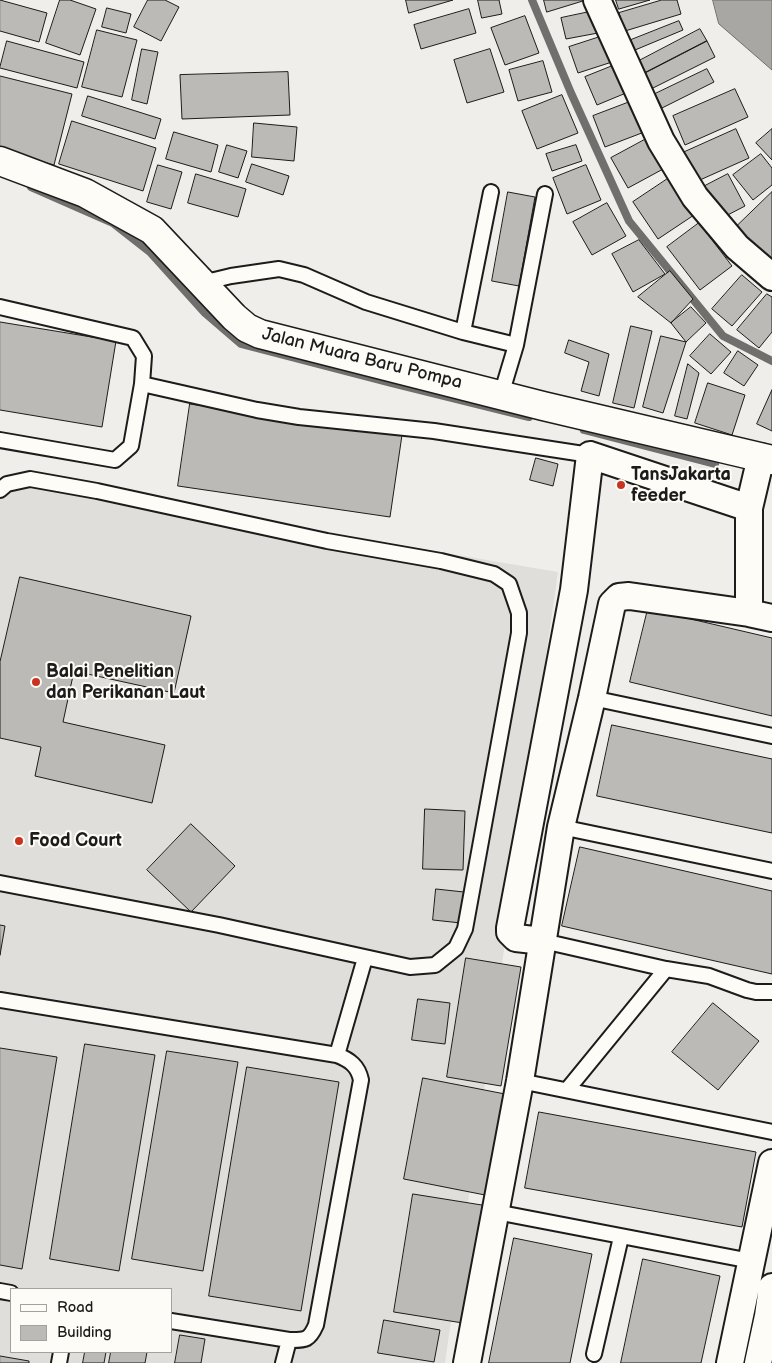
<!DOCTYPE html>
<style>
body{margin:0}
#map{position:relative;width:772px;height:1363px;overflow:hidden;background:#f0eeea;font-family:"Balsamiq Sans",sans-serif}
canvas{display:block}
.legend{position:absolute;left:10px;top:1288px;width:162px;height:65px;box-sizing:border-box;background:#fdfcf7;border:1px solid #a3a29f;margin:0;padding:6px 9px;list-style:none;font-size:15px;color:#1c1c1c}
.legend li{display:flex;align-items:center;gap:10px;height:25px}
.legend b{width:25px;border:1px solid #a3a29f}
</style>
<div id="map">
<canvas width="772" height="1363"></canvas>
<ul class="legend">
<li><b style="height:6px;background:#fdfcf7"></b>Road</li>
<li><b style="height:14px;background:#bbbab6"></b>Building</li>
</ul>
</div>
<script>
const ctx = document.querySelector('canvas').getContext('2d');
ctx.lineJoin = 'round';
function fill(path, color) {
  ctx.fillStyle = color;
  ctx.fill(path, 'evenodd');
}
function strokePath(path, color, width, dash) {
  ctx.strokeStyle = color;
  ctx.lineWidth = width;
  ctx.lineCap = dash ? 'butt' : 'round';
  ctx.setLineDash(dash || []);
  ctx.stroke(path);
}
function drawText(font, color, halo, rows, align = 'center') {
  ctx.font = font + ' "Balsamiq Sans",sans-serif';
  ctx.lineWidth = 4;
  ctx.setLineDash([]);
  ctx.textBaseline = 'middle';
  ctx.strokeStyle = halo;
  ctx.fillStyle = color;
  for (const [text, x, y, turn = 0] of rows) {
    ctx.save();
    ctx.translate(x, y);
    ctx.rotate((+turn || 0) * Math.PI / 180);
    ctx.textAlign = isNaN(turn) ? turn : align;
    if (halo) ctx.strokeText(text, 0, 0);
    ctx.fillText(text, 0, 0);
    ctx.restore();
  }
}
fill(new Path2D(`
 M 0,478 L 558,572 L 445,1363 L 0,1363 ZM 11,1289 L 171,1289 L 171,1352 L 11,1352 Z`), '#e0deda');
const water = new Path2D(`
 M 713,0 L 772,0 L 772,70 L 719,24 Z`);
fill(water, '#a8a7a3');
strokePath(water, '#706f6d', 1);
strokePath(new Path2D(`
 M 532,0 L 571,93 L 629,221 L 723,336 L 772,361
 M 31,187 L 113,223 L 150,252 L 205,313 L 241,344 L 391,383 L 529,417
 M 584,430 L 715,464`), '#706f6d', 8);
const building = new Path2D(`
 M 0,0 L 47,13 L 39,42 L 0,31 Z
 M 60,0 L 70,0 L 96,9 L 80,55 L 46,43 Z
 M 148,0 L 165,0 L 179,7 L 161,41 L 134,27 Z
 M 406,0 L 453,0 L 409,13 Z
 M 478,0 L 499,0 L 502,14 L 482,18 Z
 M 544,0 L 586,0 L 547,12 Z
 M 616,0 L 650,0 L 619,9 Z
 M 662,0 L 677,0 L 681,14 L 625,31 L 619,13 Z
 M 107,8 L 131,14 L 126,33 L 102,27 Z
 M 469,9 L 476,33 L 421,49 L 414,25 Z
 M 594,11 L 598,33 L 566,39 L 561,18 Z
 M 525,16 L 539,53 L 505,65 L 491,28 Z
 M 679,21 L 683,30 L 635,50 L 631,40 Z
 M 700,29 L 707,41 L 643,74 L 637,62 Z
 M 97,30 L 137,40 L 122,97 L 82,87 Z
 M 606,35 L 615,61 L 578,73 L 569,47 Z
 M 7,41 L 84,62 L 77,88 L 0,68 Z
 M 707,41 L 715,57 L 651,89 L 643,74 Z
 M 142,49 L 158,52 L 147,104 L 132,100 Z
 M 490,49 L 504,92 L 467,103 L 454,60 Z
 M 543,61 L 552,92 L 518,101 L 509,70 Z
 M 615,65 L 626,93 L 597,105 L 585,77 Z
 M 707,69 L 714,82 L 662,108 L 655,94 Z
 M 288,72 L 290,115 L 182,119 L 180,75 Z
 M 0,76 L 72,94 L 54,165 L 0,151 Z
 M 735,89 L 748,117 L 685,145 L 673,116 Z
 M 562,95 L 578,133 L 537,149 L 522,111 Z
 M 88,96 L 161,119 L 155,139 L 82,116 Z
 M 635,100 L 647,131 L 605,147 L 593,116 Z
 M 72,121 L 156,148 L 143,191 L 59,164 Z
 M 254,123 L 297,127 L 294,161 L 252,157 Z
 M 736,129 L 749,158 L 691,184 L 678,155 Z
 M 772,129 L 772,160 L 756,143 Z
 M 174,132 L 218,145 L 211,172 L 166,159 Z
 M 648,138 L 665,168 L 628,188 L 611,158 Z
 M 227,145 L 247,151 L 238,178 L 219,172 Z
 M 576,145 L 582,161 L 552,171 L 546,154 Z
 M 761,154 L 772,168 L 772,185 L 753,200 L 733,175 Z
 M 252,164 L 289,176 L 283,195 L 246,182 Z
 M 158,165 L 182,172 L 171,209 L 147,202 Z
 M 586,165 L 601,200 L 567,214 L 553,178 Z
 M 196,174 L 246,189 L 238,217 L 188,203 Z
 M 728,174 L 745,206 L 720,219 L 703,187 Z
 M 672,176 L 697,213 L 658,239 L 633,202 Z
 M 508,192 L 535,197 L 519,286 L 492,281 Z
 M 772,192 L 772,258 L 767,264 L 733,230 Z
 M 607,203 L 626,236 L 592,255 L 573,222 Z
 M 699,223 L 732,266 L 700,290 L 667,247 Z
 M 639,240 L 665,274 L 633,292 L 612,254 Z
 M 670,271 L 693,299 L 671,323 L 638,297 Z
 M 742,275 L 762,292 L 732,326 L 712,309 Z
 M 767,294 L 772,297 L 772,332 L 759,348 L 737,330 Z
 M 691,307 L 706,323 L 686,342 L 671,323 Z
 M 0,322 L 116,341 L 102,427 L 0,410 Z
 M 631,326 L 652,331 L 634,408 L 613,403 Z
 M 710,334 L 731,352 L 711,374 L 690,356 Z
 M 661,336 L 686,342 L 663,413 L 643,407 Z
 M 569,340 L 609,354 L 599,396 L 581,391 L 589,362 L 565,353 Z
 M 738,351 L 758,365 L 744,386 L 724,373 Z
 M 688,364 L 699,373 L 687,419 L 675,416 Z
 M 708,383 L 745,395 L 732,435 L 695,423 Z
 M 772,390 L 772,431 L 757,424 Z
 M 190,404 L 402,435 L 390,517 L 178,486 Z
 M 536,458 L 558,464 L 553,486 L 530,480 Z
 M 20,577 L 191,616 L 174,693 L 74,671 L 63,722 L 165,745 L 152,803 L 35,776 L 41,747 L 0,738 L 0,662 Z
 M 648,609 L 772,638 L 772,716 L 630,682 Z
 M 612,725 L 772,759 L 772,833 L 597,796 Z
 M 425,809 L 465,811 L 463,870 L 423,869 Z
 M 191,824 L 235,866 L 191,912 L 147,870 Z
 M 580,847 L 772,891 L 772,974 L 562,926 Z
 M 436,889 L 464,892 L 461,923 L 433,920 Z
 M 0,925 L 5,926 L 0,955 Z
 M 466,958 L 521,967 L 501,1086 L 447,1077 Z
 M 418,999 L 450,1003 L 445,1044 L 412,1040 Z
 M 713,1003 L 759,1041 L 718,1090 L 672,1052 Z
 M 85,1044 L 155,1055 L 119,1271 L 50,1259 Z
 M 0,1048 L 57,1057 L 22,1269 L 0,1265 Z
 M 167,1051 L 238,1062 L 203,1271 L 132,1259 Z
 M 247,1067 L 339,1082 L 301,1311 L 209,1296 Z
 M 423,1078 L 505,1094 L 485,1195 L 404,1179 Z
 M 539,1112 L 756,1152 L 742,1227 L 525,1188 Z
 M 413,1194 L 488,1206 L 469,1324 L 394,1312 Z
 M 514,1238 L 592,1254 L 570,1363 L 489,1363 Z
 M 643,1259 L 720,1276 L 701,1363 L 621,1363 Z
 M 384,1320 L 440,1330 L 434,1362 L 378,1353 Z
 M 180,1335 L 205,1339 L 201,1363 L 175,1363 Z
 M 85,1352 L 106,1352 L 104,1363 L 83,1363 Z
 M 111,1352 L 147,1352 L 145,1363 L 109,1363 Z
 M 0,1356 L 29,1361 L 29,1363 L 0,1363 Z`);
fill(building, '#bbbab6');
strokePath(building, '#1c1c1c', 1);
const lane = new Path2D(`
 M 202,283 L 231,276 L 279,269 L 304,275 L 366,302 L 463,332 L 516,345
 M 0,307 L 133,338 L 144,356 L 142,384 L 131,446 L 115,460 L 0,440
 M 463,332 L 491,192
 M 142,384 L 257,410 L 299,417 L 434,431 L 590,455
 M 501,395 L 516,345 L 545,194
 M 0,490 L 7,484 L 30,479 L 97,491 L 327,541 L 441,561 L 494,574 L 509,584 L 519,613 L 519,633 L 465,929 L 456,948 L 435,965 L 410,967 L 219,925 L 0,883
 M 592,698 L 772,736
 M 561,827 L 772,871
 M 543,941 L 666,969 L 709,976 L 747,990 L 756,992 L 772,992
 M 0,1000 L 337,1055 C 350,1060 358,1066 361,1080 L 316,1325 C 309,1341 305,1340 289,1340 L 171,1321
 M 337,1055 L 365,958
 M 520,1081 L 772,1132
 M 567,1090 L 666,969
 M 496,1212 L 751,1261
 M 0,1291 L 11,1293
 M 594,1354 L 621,1237
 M 59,1363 L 61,1352
 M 283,1363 L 289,1340`);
const street = new Path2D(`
 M 597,0 L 661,141 L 695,197 L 737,247 L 772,277
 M 749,613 L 749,508
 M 543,941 L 516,938 L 510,932 L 510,928 L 574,590 L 590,455 L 749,508 L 761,457
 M 467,1363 L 520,1081 L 561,827 L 592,698 L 612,604 L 619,597 L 629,596 L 749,613 L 772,618
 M 730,1363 L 772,1163
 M 758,1363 L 768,1316 L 772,1287`);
const secondary = new Path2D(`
 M 0,161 L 85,193 L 152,230 L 234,317 L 247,328 L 260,334 L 543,406 L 772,460`);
strokePath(lane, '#1c1c1c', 18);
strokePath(street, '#1c1c1c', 30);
strokePath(secondary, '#1c1c1c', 31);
strokePath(lane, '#fdfcf7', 14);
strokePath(street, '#fdfcf7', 26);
strokePath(secondary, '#fdfcf7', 28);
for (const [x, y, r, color] of [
 [621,485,5,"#c8321e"],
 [36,682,5,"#c8321e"],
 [19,841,5,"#c8321e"]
]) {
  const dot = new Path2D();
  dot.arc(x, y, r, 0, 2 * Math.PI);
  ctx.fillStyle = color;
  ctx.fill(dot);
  strokePath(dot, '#fdfcf7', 2);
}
drawText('18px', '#1c1c1c', '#fdfcf7', [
 ["Jalan Muara Baru Pompa",362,359,14]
]);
drawText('bold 18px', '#1c1c1c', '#fdfcf7', [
 ["TansJakarta",631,475],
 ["feeder",631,496],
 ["Balai Penelitian",46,672],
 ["dan Perikanan Laut",46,693],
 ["Food Court",29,841]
], 'left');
</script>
